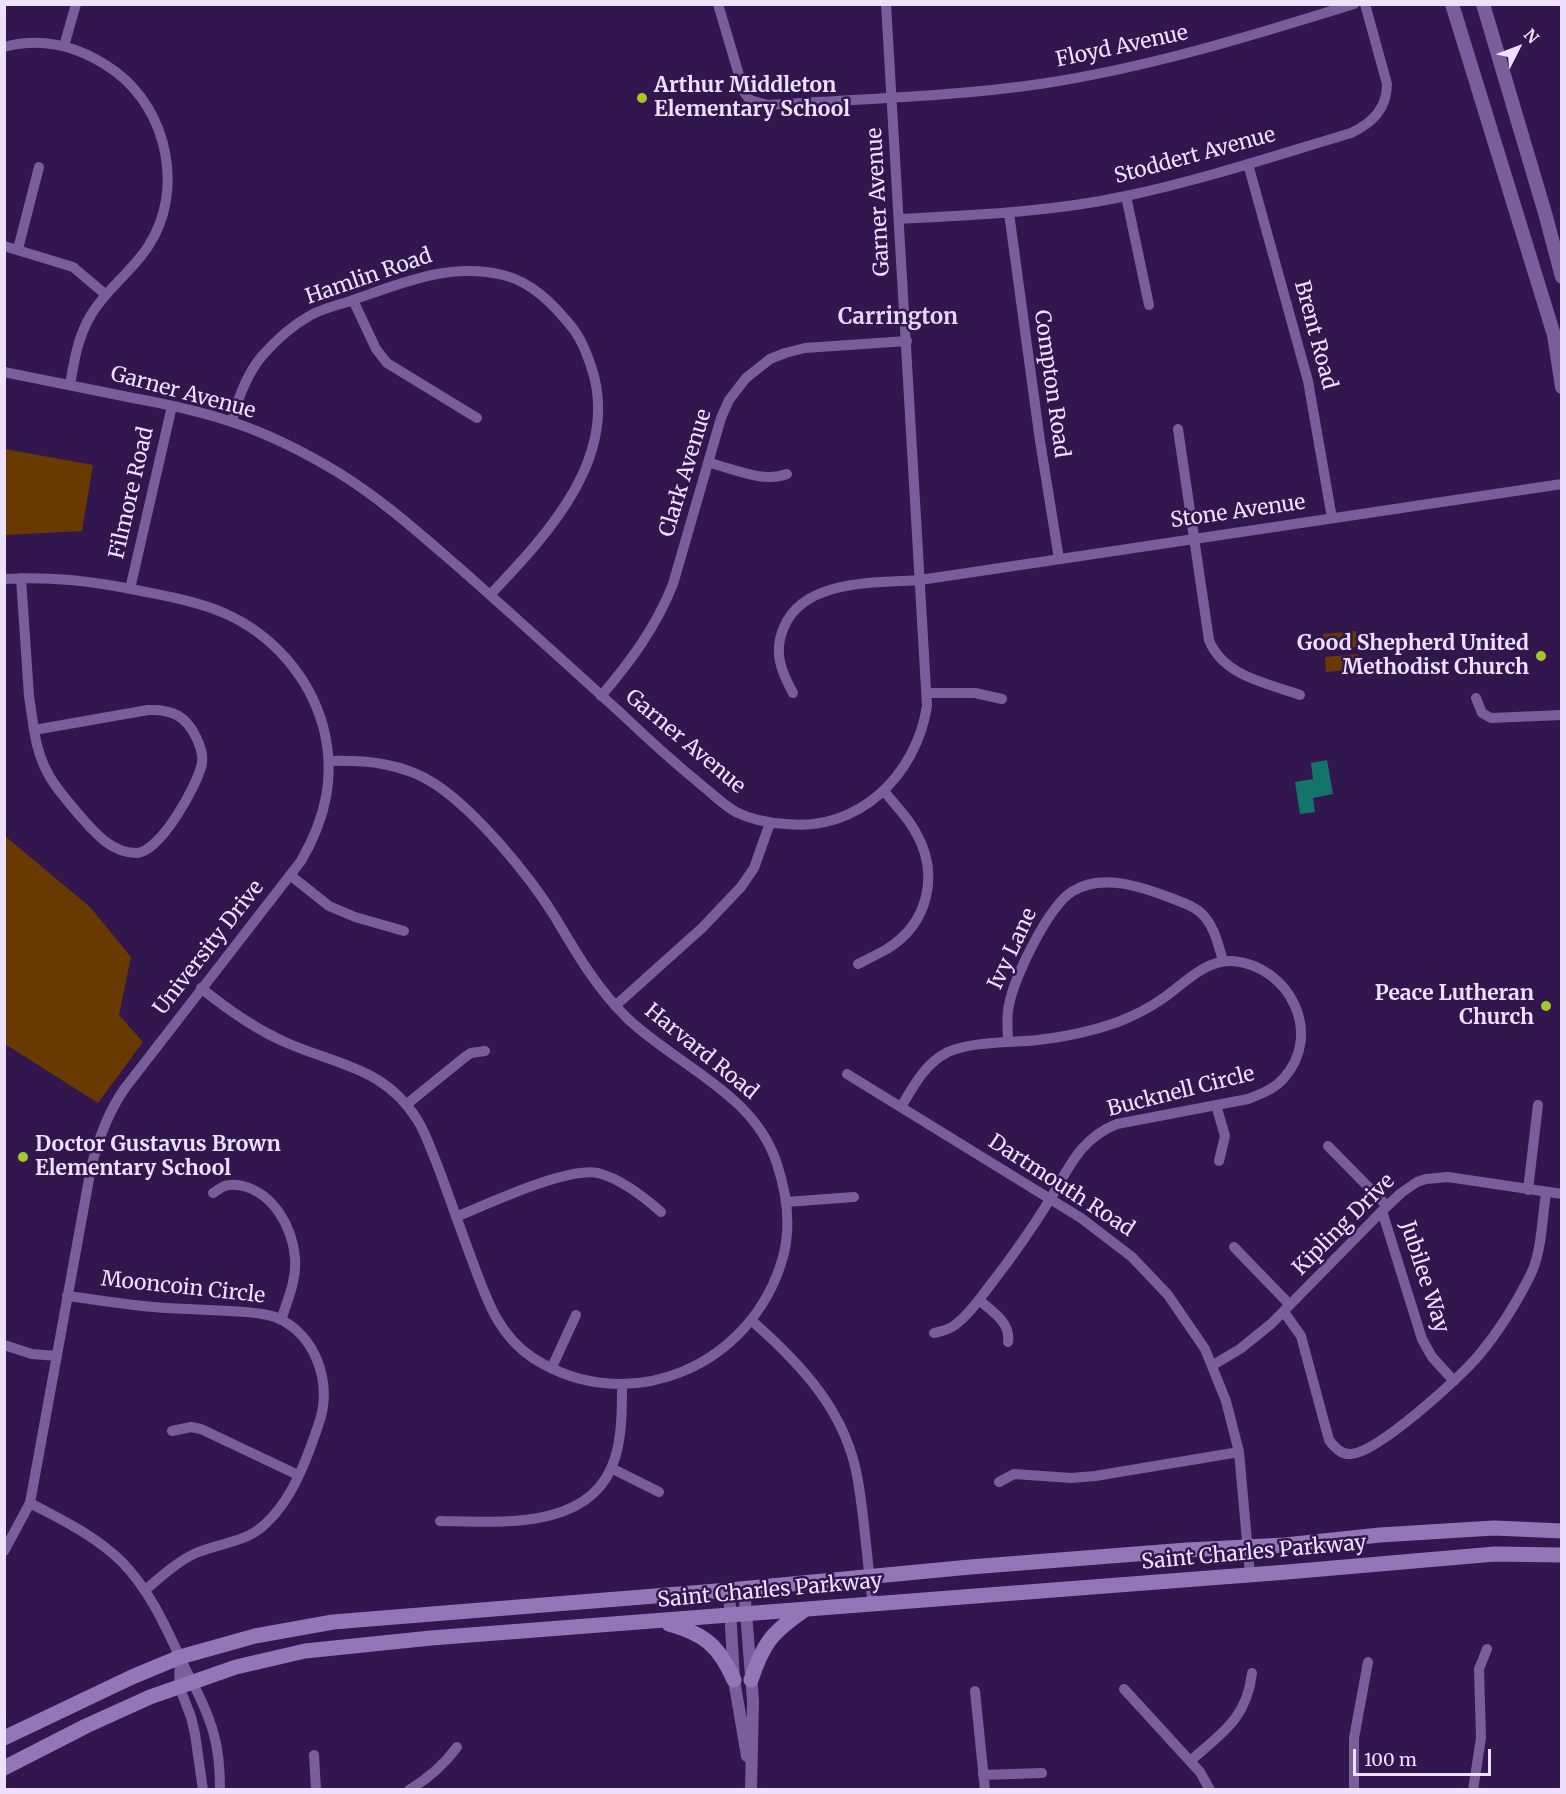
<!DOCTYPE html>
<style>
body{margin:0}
#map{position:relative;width:1566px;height:1794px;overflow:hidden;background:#32164e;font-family:Merriweather,serif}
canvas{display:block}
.frame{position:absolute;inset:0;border:6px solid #ece2fe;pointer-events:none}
.north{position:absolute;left:1488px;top:18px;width:60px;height:60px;-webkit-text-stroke:4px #32164e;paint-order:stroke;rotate:48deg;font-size:16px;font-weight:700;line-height:24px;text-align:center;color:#ece2fe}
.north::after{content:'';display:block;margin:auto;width:21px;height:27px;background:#ece2fe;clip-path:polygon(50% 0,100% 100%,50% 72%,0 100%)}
.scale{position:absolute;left:1353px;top:1749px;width:138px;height:27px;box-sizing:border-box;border:3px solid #ece2fe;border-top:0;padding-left:8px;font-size:18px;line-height:21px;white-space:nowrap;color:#ece2fe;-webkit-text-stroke:4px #32164e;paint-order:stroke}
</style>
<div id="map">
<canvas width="1566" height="1794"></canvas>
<div class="frame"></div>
<div class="north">N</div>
<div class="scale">100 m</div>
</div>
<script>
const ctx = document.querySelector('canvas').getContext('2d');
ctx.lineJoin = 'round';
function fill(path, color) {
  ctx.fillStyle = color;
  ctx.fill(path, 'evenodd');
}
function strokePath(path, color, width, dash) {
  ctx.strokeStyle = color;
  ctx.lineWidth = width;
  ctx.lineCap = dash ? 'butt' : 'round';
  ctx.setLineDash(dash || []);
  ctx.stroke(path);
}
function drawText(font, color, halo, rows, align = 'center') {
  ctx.font = font + ' Merriweather,serif';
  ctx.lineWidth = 5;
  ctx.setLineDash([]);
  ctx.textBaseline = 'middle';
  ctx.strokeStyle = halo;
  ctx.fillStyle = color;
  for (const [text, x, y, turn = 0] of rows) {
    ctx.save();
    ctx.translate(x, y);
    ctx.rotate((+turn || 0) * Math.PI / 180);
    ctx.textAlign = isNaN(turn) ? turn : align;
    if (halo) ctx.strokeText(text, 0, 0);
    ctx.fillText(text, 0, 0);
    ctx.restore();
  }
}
fill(new Path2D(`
 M 5,449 L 93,465 L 82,531 L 5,535 Z
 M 1356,631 L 1357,647 L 1325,649 L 1323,634 Z
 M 1358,654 L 1359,669 L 1326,672 L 1325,657 Z
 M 5,836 L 90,907 L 131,957 L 119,1015 L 143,1042 L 98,1103 L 5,1044 Z`), '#693a00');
fill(new Path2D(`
 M 1327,760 L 1333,794 L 1313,798 L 1315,812 L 1300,814 L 1295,782 L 1313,779 L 1311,763 Z`), '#147469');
strokePath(new Path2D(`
 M 718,4 L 744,92 L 750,100 L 768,105 C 858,99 950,97 1040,84 C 1147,68 1251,36 1354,4
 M 64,46 L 76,4
 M 4,47 C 45,36 83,48 116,72 C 168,111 184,191 149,245 C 133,271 106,289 91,315 C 78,336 74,361 70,385
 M 1248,164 L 1308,381 L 1332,518
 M 1126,196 L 1149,305
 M 1009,213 L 1040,441 L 1059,559
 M 899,219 C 975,215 1052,212 1126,196 C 1202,180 1277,155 1351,133 C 1372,123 1387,109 1387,84 L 1365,4
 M 4,246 L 73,267 L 105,294
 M 18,249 L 39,167
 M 353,300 L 376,349 L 387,363 L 477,418
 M 4,372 C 47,381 90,389 133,398 C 166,404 200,411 232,422 C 269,434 306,453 339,473 C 381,499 418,532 455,564 C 512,614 568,665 624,716 C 650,741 677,765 705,788 C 715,796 725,806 736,812 C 752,820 768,823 786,824 C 858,832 916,776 927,706 L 886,4
 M 232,421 C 238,398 246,375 262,356 C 275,341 293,325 311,315 C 324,308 339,305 353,300 C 402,283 450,262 503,275 C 532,282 553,304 571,326 C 581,338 586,352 591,366 C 622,456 547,535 490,595
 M 1178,429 L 1209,640 C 1223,676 1267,683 1300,695
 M 710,463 C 734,469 763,483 787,474
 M 21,578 L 29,696 L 34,730
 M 4,579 C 50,576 91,581 136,590 C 165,596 197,601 224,613 C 272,634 309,676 323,726 C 336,775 326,818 301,861 L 125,1088 C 108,1112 98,1140 91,1168 L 30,1503 L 4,1551
 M 130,589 L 172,406
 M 793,693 C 781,671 773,652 784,627 C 804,579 876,583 920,580 L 1562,484
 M 927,693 L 975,693 L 1002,699
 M 601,696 C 631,661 656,627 673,584 L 721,418 L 729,400 L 746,378 L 770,359 L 785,353 L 805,348 L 907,341
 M 1476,698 L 1482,713 L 1491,718 L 1562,715
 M 148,710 C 172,709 186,716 196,737 C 200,745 203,755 202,763 C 198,785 160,852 137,853 C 112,853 96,834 81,817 C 55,787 40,770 34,730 Z
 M 290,875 L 329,906 L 355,917 L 404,931
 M 858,964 C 868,959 878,954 887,949 C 929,923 940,873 915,831 C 907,816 894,804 884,791
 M 201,988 C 228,1010 255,1029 287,1043 C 338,1065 386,1068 418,1121 C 426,1134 431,1150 437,1164 C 449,1196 460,1228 472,1260 C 486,1298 498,1335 533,1358 C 630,1420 753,1365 783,1257 C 791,1227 787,1194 777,1164 C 755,1094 678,1066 628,1019 C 597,989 577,954 555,917 C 529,875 476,811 435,784 C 403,763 366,760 329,761
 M 615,1006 L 702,928 L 741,887 L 754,868 L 770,823
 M 1008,1042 C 1008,1030 1006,1017 1009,1005 C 1014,977 1049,905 1073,891 C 1103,873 1142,887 1171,898 C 1181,902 1192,905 1200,912 C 1214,924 1218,944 1223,961
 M 847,1074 L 1081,1218 L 1132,1257 L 1168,1295 L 1205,1349 L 1226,1401 L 1239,1452 L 1250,1574
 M 407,1104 L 465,1057 L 471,1053 L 485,1051
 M 1216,1105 L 1225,1136 L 1219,1161
 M 901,1107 C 913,1087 925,1063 948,1052 C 973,1041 1010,1043 1038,1040 C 1064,1037 1093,1031 1118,1022 C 1133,1016 1148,1009 1162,999 C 1183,985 1205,959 1233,961 C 1290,966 1324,1035 1283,1079 C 1274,1089 1261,1094 1248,1099 L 1117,1124 C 1080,1138 1068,1170 1049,1201 C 1031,1230 1012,1257 991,1284 C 980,1298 970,1314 955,1325 C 949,1330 941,1331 934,1333
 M 1328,1146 L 1387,1206
 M 1528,1190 L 1538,1105
 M 213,1193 C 217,1191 221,1187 225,1186 C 230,1184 238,1185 243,1186 C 274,1194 292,1227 295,1257 C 297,1279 288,1299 281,1320
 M 786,1202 L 854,1197
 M 1382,1211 L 1422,1339 L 1432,1357 L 1454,1381
 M 456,1217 C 488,1204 566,1167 598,1173 C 621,1179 643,1196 661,1212
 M 1234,1247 L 1290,1305
 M 67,1296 C 100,1300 133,1306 166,1308 C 187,1309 209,1310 230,1311 C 244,1312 261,1312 275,1317 C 316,1333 333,1384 319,1423 C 307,1459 292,1501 263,1526 C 244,1543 219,1543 196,1553 C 178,1561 161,1577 145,1590
 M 979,1300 C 993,1312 1011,1323 1008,1342
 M 1284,1312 L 1301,1336 L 1329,1440 C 1334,1447 1341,1455 1351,1454 C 1377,1453 1461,1377 1479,1355 C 1500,1330 1517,1302 1531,1274 C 1542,1250 1542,1219 1546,1193
 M 751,1320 C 801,1364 847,1412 858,1481 C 865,1522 867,1563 873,1604
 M 4,1345 L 32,1354 L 57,1356
 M 1213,1365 L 1240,1349 L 1271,1324 L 1382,1211 L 1401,1193 L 1417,1182 L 1426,1179 L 1448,1177 L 1562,1194
 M 552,1367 L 576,1315
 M 172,1431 L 191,1427 L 201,1429 L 298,1475
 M 611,1468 L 659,1492
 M 999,1482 L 1014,1474 L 1071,1478 L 1095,1476 L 1239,1452
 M 30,1503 C 62,1520 96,1536 122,1562 C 152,1593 167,1630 185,1668 C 196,1689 208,1712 214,1735 C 219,1753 220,1771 220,1790
 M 440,1521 C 501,1522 593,1531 615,1458 C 622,1435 622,1410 622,1386
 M 180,1657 L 179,1686 L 191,1717 L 195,1734 L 203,1790
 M 1124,1689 L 1200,1772 L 1210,1790
 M 975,1691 L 985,1790
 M 314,1755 L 316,1790
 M 1190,1761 C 1222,1733 1247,1718 1252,1673
 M 983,1775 L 1042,1773
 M 409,1790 C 429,1778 444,1765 457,1747
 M 1354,1790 L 1354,1738 L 1368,1662
 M 1473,1790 L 1481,1738 L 1479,1669 L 1487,1649`), '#795e9c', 10);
strokePath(new Path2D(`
 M 744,1588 L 753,1701 L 751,1790
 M 729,1590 L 734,1680 L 747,1756`), '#795e9c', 12);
strokePath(new Path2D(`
 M 1452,4 L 1554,335 L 1562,387
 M 1483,4 L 1545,213 L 1562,277`), '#795e9c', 14);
strokePath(new Path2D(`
 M 669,1624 C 705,1634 719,1646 734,1680
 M 751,1680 C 763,1644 771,1633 803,1611
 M 4,1738 L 132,1677 L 180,1657 L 255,1636 L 333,1622 L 729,1590 L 970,1567 L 1187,1550 L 1285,1545 L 1380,1535 L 1494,1528 L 1562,1531
 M 4,1768 L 86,1726 L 150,1697 L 236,1667 L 305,1651 L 431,1638 L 1287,1572 L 1495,1554 L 1562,1555`), '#9277b8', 15);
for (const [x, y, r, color] of [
 [642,98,6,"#a2c928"],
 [1541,656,6,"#a2c928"],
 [1546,1006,6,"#a2c928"],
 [23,1157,6,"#a2c928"]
]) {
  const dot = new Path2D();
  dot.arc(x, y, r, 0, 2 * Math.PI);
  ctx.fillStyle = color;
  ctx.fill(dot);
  strokePath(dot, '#32164e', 2);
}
drawText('21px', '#ece2fe', '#32164e', [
 ["Floyd Avenue",1122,47,-12],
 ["Stoddert Avenue",1195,156,-15],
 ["Garner Avenue",879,202,-93],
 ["Hamlin Road",369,277,-19],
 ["Brent Road",1315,335,75],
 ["Compton Road",1051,384,82],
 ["Garner Avenue",183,393,15],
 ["Clark Avenue",686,473,-73],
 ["Filmore Road",132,493,-77],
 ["Stone Avenue",1238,512,-8],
 ["Garner Avenue",685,742,40],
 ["University Drive",209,948,-52],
 ["Ivy Lane",1013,949,-65],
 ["Harvard Road",701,1052,39],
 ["Bucknell Circle",1181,1092,-14],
 ["Dartmouth Road",1061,1186,33],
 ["Kipling Drive",1344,1225,-45],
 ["Jubilee Way",1424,1277,72],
 ["Mooncoin Circle",183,1288,6],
 ["Saint Charles Parkway",1254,1553,-5],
 ["Saint Charles Parkway",770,1591,-5]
]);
drawText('bold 21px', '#ece2fe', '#32164e', [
 ["Arthur Middleton",654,86],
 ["Elementary School",654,110],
 ["Good Shepherd United",1529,644,"right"],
 ["Methodist Church",1529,668,"right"],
 ["Peace Lutheran",1534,994,"right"],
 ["Church",1534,1018,"right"],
 ["Doctor Gustavus Brown",35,1145],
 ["Elementary School",35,1169]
], 'left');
drawText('bold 22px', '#e3d8f4', '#32164e', [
 ["Carrington",898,318]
]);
</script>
